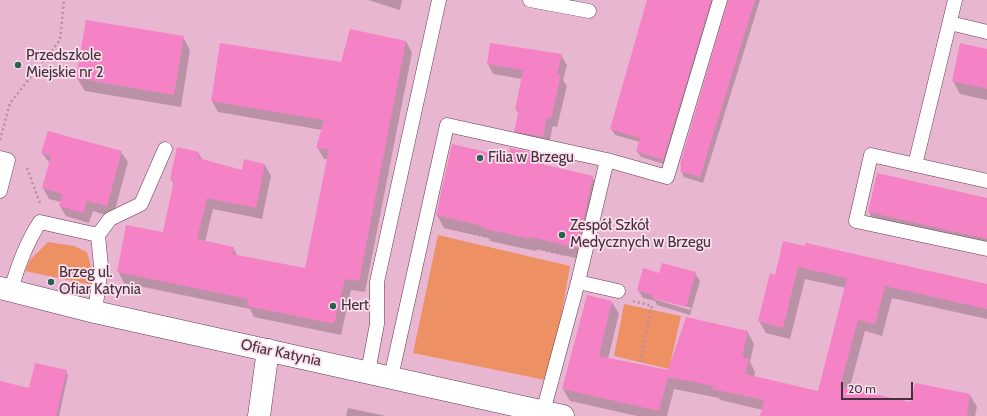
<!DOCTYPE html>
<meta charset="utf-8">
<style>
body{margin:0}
#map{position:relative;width:987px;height:416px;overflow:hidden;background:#e9b6d1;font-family:Cabin,sans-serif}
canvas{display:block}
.scale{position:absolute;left:841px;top:382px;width:72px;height:18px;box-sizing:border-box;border:2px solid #44303b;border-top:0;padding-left:5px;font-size:12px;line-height:14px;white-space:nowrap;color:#44303b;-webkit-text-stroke:3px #fadfed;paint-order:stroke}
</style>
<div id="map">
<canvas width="987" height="416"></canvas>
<div class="scale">20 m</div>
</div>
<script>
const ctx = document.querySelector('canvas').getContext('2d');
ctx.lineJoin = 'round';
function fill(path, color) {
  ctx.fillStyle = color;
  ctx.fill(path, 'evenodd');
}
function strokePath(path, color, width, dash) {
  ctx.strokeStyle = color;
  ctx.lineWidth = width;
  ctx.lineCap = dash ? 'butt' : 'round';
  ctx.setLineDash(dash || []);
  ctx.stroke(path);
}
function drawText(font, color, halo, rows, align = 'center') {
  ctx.font = font + ' Cabin,sans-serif';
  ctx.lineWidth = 3.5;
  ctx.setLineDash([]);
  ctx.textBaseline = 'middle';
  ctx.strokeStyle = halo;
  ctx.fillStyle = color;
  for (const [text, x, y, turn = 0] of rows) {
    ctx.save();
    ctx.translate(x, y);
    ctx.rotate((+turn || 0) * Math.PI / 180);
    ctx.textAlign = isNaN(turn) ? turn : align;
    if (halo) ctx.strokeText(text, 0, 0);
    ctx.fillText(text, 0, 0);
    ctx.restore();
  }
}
fill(new Path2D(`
 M 438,235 L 570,266 L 550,381 L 413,353 Z
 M 48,242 L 74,246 L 87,252 L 93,274 L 92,285 L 25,271 L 30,260 Z
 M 624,304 L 681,316 L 669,369 L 614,356 Z`), '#ed9165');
fill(new Path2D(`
 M 368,0 L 402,0 L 400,10 Z
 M 648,0 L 719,0 L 667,165 L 641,157 L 637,151 L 640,142 L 615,135 L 611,129 Z
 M 729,0 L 760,0 L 703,183 L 684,177 L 681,171 L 681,164 Z
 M 87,21 L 183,37 L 190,50 L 181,107 L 85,91 L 77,78 Z
 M 406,41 L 412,53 L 365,292 L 351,290 L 341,335 L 254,317 L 250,309 L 124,283 L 118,271 L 163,233 L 174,185 L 171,179 L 198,153 L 203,160 L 243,171 L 265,165 L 271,176 L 262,219 L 213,209 L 205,242 L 233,248 L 238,256 L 306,270 L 328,159 L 324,159 L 317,147 L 322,130 L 218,112 L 212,101 L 341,63 Z
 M 987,50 L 987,100 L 960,94 L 953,81 Z
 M 561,55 L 567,65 L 563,80 L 567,86 L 557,127 L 553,126 L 548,147 L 521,141 L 515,131 L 519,115 L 516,109 L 522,79 L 493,74 L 488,64 Z
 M 453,145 L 509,158 L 538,155 L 545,166 L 592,177 L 600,190 L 584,260 L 537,249 L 536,251 L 512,246 L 490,241 L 489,238 L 444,228 L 437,215 Z
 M 121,152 L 128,162 L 113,217 L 93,211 L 89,223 L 66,216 L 60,206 L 61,202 L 49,199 L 43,188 L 50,164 L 42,153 Z
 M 987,199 L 987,248 L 875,223 L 869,212 Z
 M 784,242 L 987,285 L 987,319 L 892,298 L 882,336 L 865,331 L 849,390 L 912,403 L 970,395 L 977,407 L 975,416 L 761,416 L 763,410 L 720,400 L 719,398 L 674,389 L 667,416 L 637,416 L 570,401 L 563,389 L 612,302 L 619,314 L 608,359 L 669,372 L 747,331 L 754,344 L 750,362 L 755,372 L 754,377 L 819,392 L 846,288 L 805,279 L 790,339 L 766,333 L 759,321 L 776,276 Z
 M 695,273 L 700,281 L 690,315 L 657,305 L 655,301 L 643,298 L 638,290 L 660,274 ZM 654,297 L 691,308 L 690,310 L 654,299 Z
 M 66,371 L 68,375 L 59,416 L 0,416 L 0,382 L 30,389 Z
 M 348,408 L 386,416 L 346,416 Z`), '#0003');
fill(new Path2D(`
 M 647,0 L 711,0 L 663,160 L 636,151 L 640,138 L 610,129 Z
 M 728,0 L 755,0 L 700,177 L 680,171 L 682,165 L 680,164 Z
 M 86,20 L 184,36 L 174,95 L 76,78 Z
 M 350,29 L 406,41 L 359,281 L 345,279 L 334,324 L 247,306 L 248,299 L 117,272 L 126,225 L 163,232 L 174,180 L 170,179 L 177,147 L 199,152 L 198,158 L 242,170 L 244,159 L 265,164 L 256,208 L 207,198 L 197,239 L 234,247 L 232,254 L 305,268 L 329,149 L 316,148 L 324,120 L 211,101 L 220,43 L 341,62 Z
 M 490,43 L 562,54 L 557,74 L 561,75 L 551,118 L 547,117 L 543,137 L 514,131 L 519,110 L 515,110 L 523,70 L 487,64 Z
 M 960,43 L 987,49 L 987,89 L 952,81 Z
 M 48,131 L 122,151 L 107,206 L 87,201 L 83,213 L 59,206 L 62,194 L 42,188 L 51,156 L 41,153 Z
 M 452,144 L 508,157 L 510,148 L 539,154 L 537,163 L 593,176 L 577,248 L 530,237 L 529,239 L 504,233 L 482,228 L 482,226 L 436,215 Z
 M 877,173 L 987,198 L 987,239 L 868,212 Z
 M 783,241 L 805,246 L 806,243 L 987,284 L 987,309 L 885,286 L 875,324 L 858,320 L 840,387 L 911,402 L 915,383 L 970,394 L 967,416 L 760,416 L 764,400 L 712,389 L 713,386 L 668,377 L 659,411 L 562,389 L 587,295 L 612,301 L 599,356 L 668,370 L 686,317 L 748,331 L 742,357 L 749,359 L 745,374 L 818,391 L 847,278 L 798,267 L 783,328 L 758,321 L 770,273 L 775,275 Z
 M 662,263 L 696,272 L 686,307 L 652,298 L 652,295 L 637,290 L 643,268 L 659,273 Z
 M 35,363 L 67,370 L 56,416 L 0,416 L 0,381 L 29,388 Z`), '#f482c5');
const service = new Path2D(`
 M 530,0 L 589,11
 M 950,23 L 987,32
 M 0,158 L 8,160 L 0,191
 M 607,160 L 667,177 L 720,0
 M 915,165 L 955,0
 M 987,181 L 871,155 L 856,221 L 987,249
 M 578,282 L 618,291
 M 11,290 C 18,265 26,243 40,222 L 98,235 L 110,219 L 141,204 L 165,149
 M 95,312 L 101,266 L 98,235
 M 368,372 L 377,324 L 377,282 L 439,0
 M 391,377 L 447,125 L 607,160 L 578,282 L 543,412`);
const minor = new Path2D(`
 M 0,288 L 95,312 L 563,416
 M 259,416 L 268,350`);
strokePath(service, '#643951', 15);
strokePath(minor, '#643951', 23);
strokePath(new Path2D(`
 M 0,140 L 10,103 L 60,40 L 64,0
 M 27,168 L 40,203
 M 444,227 L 565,255
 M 633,301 L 652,306 L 640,361`), '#b78ea4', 2.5, [2, 3]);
strokePath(service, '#fff', 14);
strokePath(minor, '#fff', 22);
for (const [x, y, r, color] of [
 [18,65,4,"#29634d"],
 [480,158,4,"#29634d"],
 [562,235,4,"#29634d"],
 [51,282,4,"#29634d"],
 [333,306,4,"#29634d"]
]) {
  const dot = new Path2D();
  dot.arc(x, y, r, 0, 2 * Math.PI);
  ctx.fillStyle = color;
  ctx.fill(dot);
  strokePath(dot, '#fadfed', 1.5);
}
drawText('15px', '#44303b', '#fadfed', [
 ["Przedszkole",26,56],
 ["Miejskie nr 2",26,73],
 ["Filia w Brzegu",488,158],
 ["Zespół Szkół",570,226],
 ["Medycznych w Brzegu",570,243],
 ["Brzeg ul.",59,273],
 ["Ofiar Katynia",59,290],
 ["Hert",341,306]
], 'left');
drawText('15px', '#44303b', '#fadfed', [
 ["Ofiar Katynia",281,353,12]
]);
</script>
